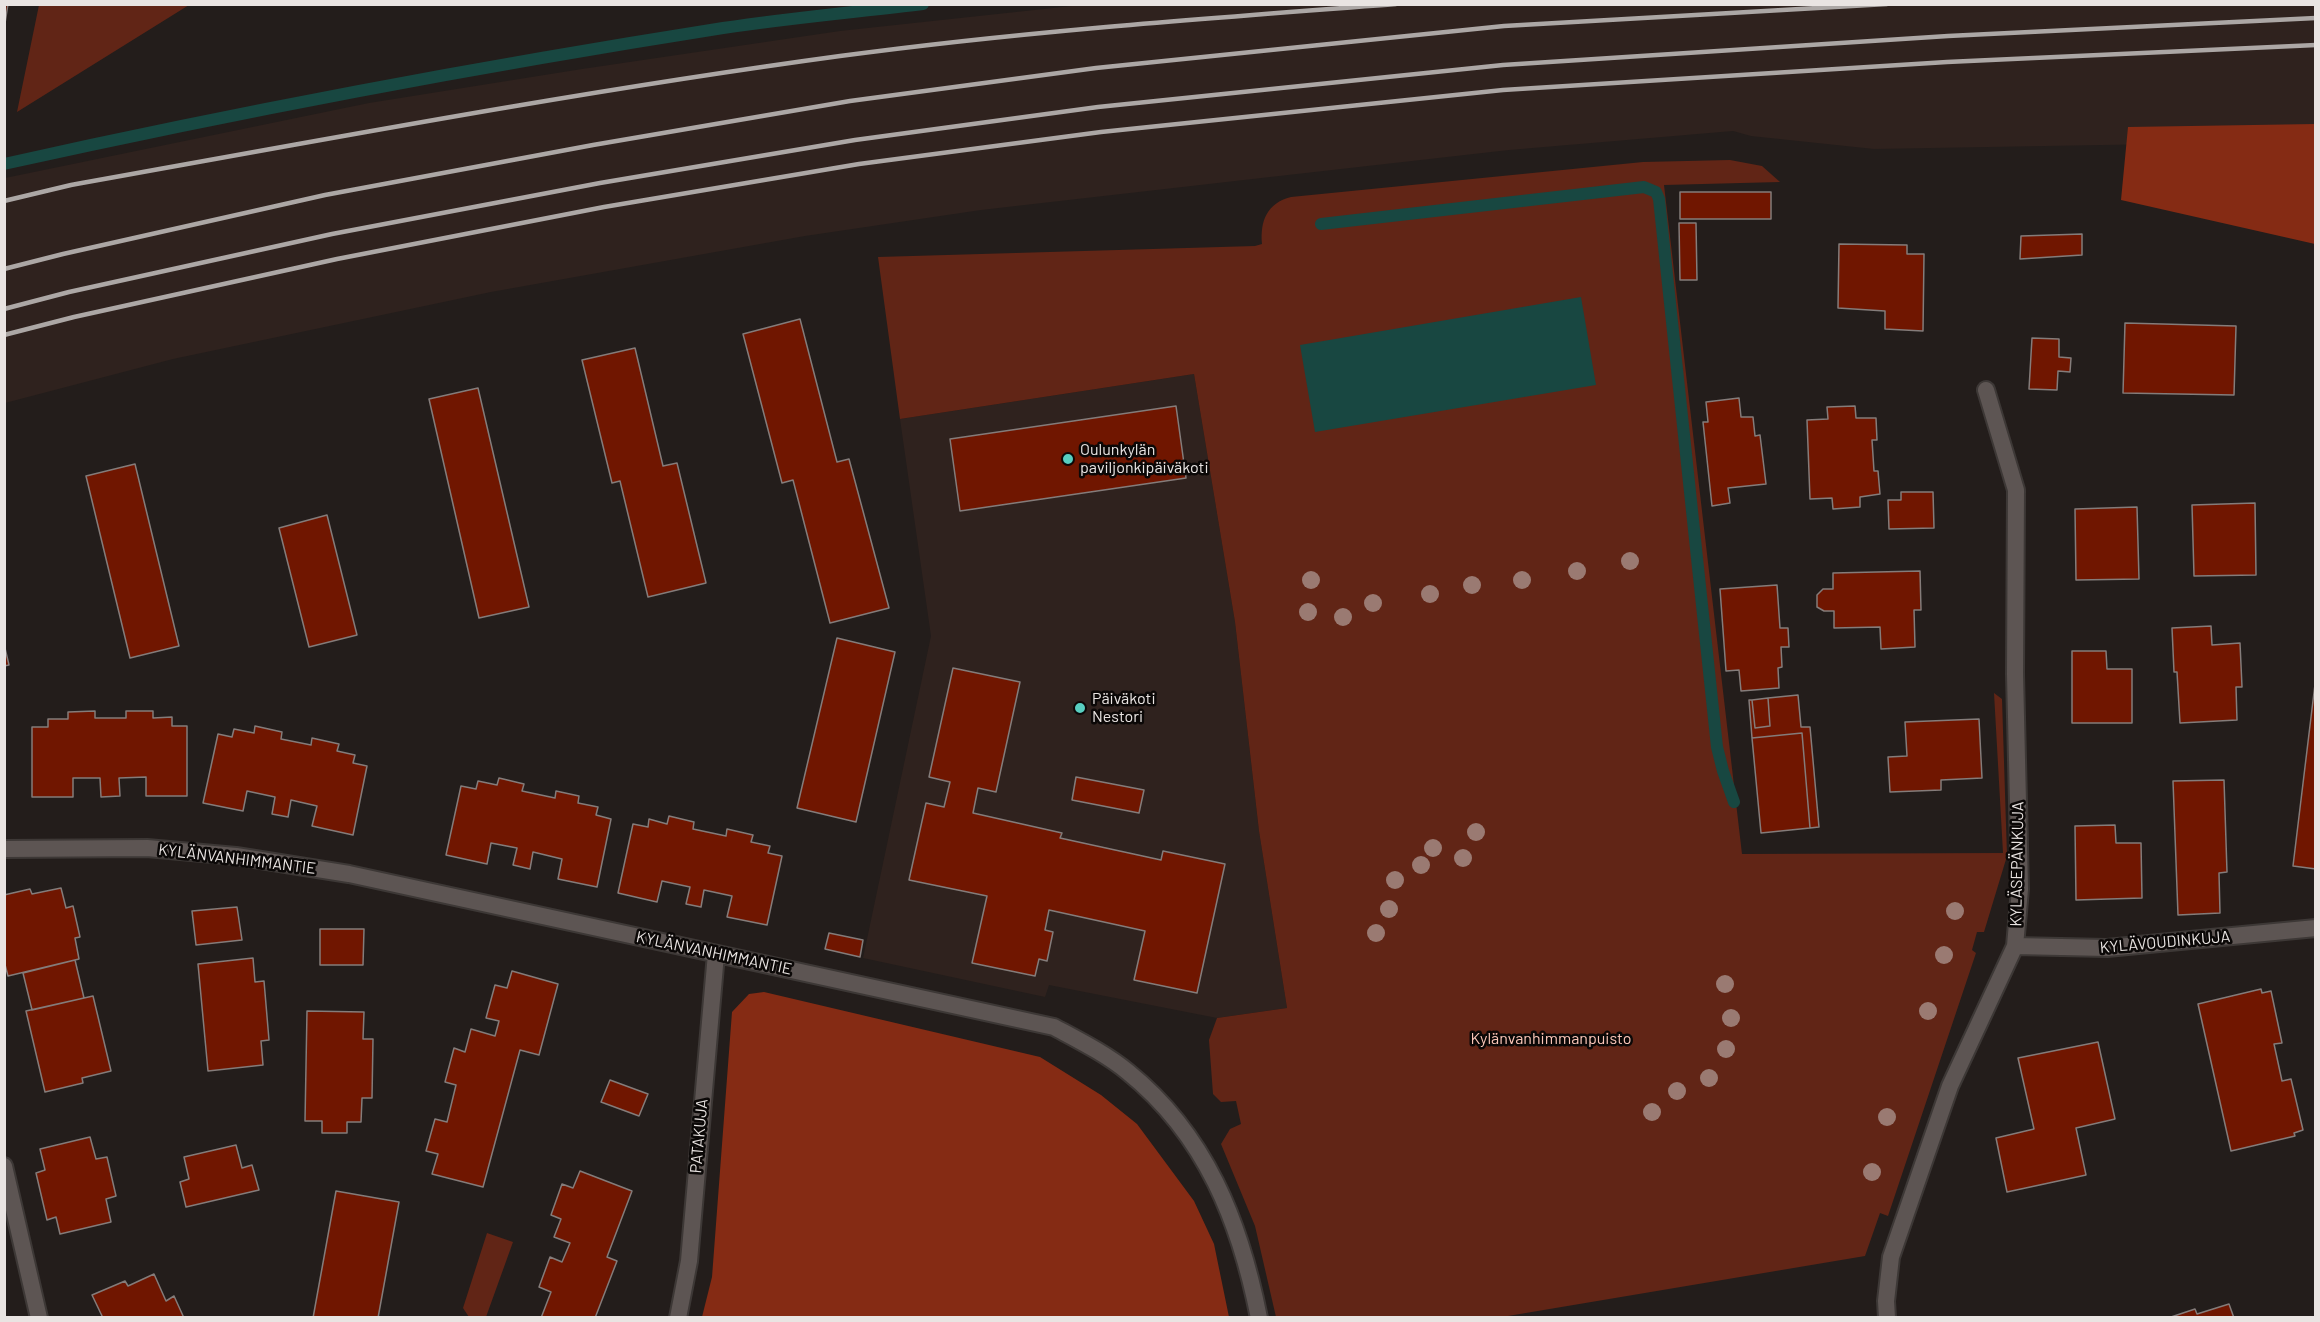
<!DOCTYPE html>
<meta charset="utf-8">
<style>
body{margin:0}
#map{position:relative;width:2320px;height:1322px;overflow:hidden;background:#231d1b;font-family:Barlow,sans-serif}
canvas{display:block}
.frame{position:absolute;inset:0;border:6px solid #e9e4e2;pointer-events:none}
</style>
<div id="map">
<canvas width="2320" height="1322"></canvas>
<div class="frame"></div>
</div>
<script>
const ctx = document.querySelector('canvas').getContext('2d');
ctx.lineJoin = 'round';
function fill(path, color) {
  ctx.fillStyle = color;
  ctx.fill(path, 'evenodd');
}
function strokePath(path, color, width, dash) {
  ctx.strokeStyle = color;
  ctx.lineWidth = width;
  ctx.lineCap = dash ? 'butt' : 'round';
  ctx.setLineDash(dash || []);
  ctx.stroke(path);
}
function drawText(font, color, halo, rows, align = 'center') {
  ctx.font = font + ' Barlow,sans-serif';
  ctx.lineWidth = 5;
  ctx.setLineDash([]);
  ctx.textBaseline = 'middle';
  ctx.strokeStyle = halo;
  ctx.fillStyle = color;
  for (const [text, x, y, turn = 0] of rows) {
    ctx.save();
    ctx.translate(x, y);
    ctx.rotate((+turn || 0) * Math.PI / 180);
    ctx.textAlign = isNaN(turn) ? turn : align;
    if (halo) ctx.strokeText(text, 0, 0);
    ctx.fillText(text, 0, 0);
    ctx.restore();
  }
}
fill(new Path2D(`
 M 1090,4 L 2315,5 L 2315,139 L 2217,143 L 1874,149 L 1751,136 L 1733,131 L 1509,150 L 1235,181 L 981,210 L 805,236 L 491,292 L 173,359 L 5,403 L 5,178 L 369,103 L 582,69 L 840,31 Z
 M 1194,374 L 1235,622 L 1259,831 L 1287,1008 L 1217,1018 L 1049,985 L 1045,997 L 863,958 L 931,636 L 900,419 Z`), '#2f221e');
fill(new Path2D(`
 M 39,5 L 39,4 L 189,5 L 17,112 Z
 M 1730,160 L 1762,166 L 1780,182 L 1664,185 L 1742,854 L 2003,853 L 1994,693 L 2002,699 L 2007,856 L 1984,932 L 1977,932 L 1972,950 L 1976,953 L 1888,1216 L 1880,1213 L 1865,1256 L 1502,1317 L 1276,1317 L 1255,1226 L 1221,1144 L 1230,1129 L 1241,1124 L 1236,1101 L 1221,1102 L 1213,1094 L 1209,1040 L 1217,1018 L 1287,1008 L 1259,831 L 1235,622 L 1194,374 L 900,419 L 878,257 L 1255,246 L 1262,244 C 1260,221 1267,203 1291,197 L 1643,162 Z
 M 487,1233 L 513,1242 L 486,1317 L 469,1317 L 463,1308 Z`), '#612516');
fill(new Path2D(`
 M 2315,124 L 2315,244 L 2121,200 L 2128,127 Z
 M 764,992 L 1040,1057 L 1101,1095 L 1137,1124 L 1194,1201 L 1214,1244 L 1229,1317 L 702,1317 L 712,1277 L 732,1012 L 749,994 Z`), '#852b14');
fill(new Path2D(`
 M 1581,297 L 1596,385 L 1315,432 L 1300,345 Z`), '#184741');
strokePath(new Path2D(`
 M 4,164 C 242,111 482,66 723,28 C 789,18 856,12 923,4
 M 1321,224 L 1644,187 L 1656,192 L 1659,199 L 1717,747 L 1723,771 L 1734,802`), '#184741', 12);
const building = new Path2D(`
 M 4,4 L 8,4 L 4,30 Z
 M 1680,192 L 1771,192 L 1771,219 L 1680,219 Z
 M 1679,223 L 1696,223 L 1697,280 L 1680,280 Z
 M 2082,234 L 2082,255 L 2020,259 L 2021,236 Z
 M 1839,244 L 1907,245 L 1907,254 L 1924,254 L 1923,331 L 1885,329 L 1885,311 L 1838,308 Z
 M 800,319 L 837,462 L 849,459 L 889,608 L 830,623 L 793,480 L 782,483 L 743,334 Z
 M 2125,323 L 2236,326 L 2234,395 L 2123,393 Z
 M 2032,338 L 2059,339 L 2059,357 L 2071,358 L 2070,372 L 2058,371 L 2057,390 L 2029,389 Z
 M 635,348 L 663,466 L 677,463 L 706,583 L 648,597 L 620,481 L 612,483 L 582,360 Z
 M 478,388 L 529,607 L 479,618 L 429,399 Z
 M 1739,398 L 1741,417 L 1753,417 L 1755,436 L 1760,435 L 1766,484 L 1728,488 L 1730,503 L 1712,506 L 1703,422 L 1708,422 L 1706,402 Z
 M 1176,406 L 1186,478 L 960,511 L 950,439 Z
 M 1855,406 L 1856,418 L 1876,418 L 1877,440 L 1872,440 L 1874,471 L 1878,471 L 1880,494 L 1860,497 L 1860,507 L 1833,509 L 1832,498 L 1810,499 L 1807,420 L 1828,419 L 1827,407 Z
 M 135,464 L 179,646 L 130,658 L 86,476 Z
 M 1901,492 L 1933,492 L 1934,528 L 1889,529 L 1888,500 L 1901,500 Z
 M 2255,503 L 2256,575 L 2194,576 L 2192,505 Z
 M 2137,507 L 2139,579 L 2076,580 L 2075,509 Z
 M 327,515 L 357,635 L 309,647 L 279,528 Z
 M 1920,571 L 1921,610 L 1914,610 L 1915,647 L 1881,649 L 1880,627 L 1834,628 L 1834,611 L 1824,611 L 1817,607 L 1817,595 L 1823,589 L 1833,589 L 1833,573 Z
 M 1777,585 L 1780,628 L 1788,628 L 1789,647 L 1781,647 L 1782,667 L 1778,668 L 1779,688 L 1741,691 L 1739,670 L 1726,671 L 1720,589 Z
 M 2211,626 L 2212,645 L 2240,643 L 2242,687 L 2236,687 L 2237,720 L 2180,723 L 2177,672 L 2174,672 L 2172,628 Z
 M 837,638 L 895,652 L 856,822 L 797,808 Z
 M 4,644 L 9,665 L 4,666 Z
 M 2072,651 L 2106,651 L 2107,669 L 2132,669 L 2132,723 L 2072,723 Z
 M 953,668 L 1020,682 L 996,792 L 978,788 L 973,813 L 1062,833 L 1060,838 L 1161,860 L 1163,851 L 1225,864 L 1197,993 L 1134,980 L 1145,931 L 1049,910 L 1045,930 L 1053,932 L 1047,961 L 1039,959 L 1035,976 L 972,963 L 987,896 L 909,880 L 926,803 L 944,807 L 950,782 L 929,777 Z
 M 2316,676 L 2316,869 L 2293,866 Z
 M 1798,695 L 1801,727 L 1810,727 L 1819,827 L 1810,828 L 1802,733 L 1752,738 L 1749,700 L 1752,700 L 1755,728 L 1770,726 L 1768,698 Z
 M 1768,698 L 1770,726 L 1755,728 L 1752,700 Z
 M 95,711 L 95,718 L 126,718 L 126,711 L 153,711 L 153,718 L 172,717 L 172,726 L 187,726 L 187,796 L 146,796 L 146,777 L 119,778 L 120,796 L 101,797 L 100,778 L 73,778 L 73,797 L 32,797 L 32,727 L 48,727 L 48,719 L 68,719 L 68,712 Z
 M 1979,719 L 1982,778 L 1941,780 L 1941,790 L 1890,792 L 1888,757 L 1907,756 L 1905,722 Z
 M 255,726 L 282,732 L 281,739 L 311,745 L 312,738 L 339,744 L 337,751 L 355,755 L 353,763 L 367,766 L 353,835 L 312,826 L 317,806 L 291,800 L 288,817 L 272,814 L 275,797 L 247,791 L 243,811 L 203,803 L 218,734 L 232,737 L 234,729 L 254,733 Z
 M 1802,733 L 1810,828 L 1761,833 L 1752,738 Z
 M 1076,777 L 1144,790 L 1139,813 L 1072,800 Z
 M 499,778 L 524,784 L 522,791 L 555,798 L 556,791 L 579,796 L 578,803 L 598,807 L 596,815 L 611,819 L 597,887 L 558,879 L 562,859 L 533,852 L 530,869 L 513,865 L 517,848 L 491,843 L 487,864 L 446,855 L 461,786 L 476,789 L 478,781 L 497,785 Z
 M 2224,780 L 2227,872 L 2219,873 L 2220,913 L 2178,915 L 2173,781 Z
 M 669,816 L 694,822 L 693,829 L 726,836 L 727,829 L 753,835 L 751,842 L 770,846 L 768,853 L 782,856 L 767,925 L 727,917 L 732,896 L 704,890 L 701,907 L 686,904 L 690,887 L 662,881 L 657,902 L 618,893 L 633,824 L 648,827 L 649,819 L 667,824 Z
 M 2115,825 L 2116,843 L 2141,843 L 2142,898 L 2076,900 L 2075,826 Z
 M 61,888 L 66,908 L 73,906 L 80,937 L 75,938 L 79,959 L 8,976 L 4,961 L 4,895 L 30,889 L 32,894 Z
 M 237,907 L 242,940 L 196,945 L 192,911 Z
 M 320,929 L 364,929 L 363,965 L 320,965 Z
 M 829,933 L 863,940 L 860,957 L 825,949 Z
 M 253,958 L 255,982 L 264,981 L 269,1040 L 261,1041 L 263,1065 L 208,1071 L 198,964 Z
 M 75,960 L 84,998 L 32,1010 L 23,973 Z
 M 512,971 L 558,984 L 539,1055 L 520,1050 L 483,1187 L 432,1174 L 438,1154 L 426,1151 L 435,1119 L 447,1122 L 456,1085 L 445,1082 L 454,1048 L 465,1052 L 471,1029 L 495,1036 L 499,1021 L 486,1018 L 495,985 L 507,988 Z
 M 2261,989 L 2262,993 L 2271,991 L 2282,1043 L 2274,1044 L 2282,1081 L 2291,1079 L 2303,1130 L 2294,1133 L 2295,1136 L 2231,1151 L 2198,1004 Z
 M 93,996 L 111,1071 L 82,1078 L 83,1083 L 45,1092 L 26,1011 Z
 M 307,1011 L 364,1012 L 363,1039 L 373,1039 L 372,1098 L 362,1098 L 361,1122 L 347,1122 L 347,1133 L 322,1133 L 322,1121 L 305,1121 Z
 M 2098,1042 L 2115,1119 L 2076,1128 L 2086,1175 L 2007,1192 L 1996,1138 L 2034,1129 L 2018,1058 Z
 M 610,1080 L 648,1094 L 639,1116 L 601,1102 Z
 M 90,1137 L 96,1159 L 107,1157 L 116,1196 L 106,1199 L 111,1222 L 60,1234 L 56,1217 L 47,1220 L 36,1173 L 45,1170 L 40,1149 Z
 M 236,1145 L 242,1168 L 252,1165 L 259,1190 L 186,1207 L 180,1182 L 189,1179 L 184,1157 Z
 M 580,1171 L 632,1191 L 607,1257 L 617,1261 L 595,1318 L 541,1318 L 551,1292 L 539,1287 L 550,1257 L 562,1262 L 570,1243 L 554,1237 L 561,1219 L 551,1215 L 562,1184 L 573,1188 Z
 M 336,1191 L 399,1202 L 378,1318 L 313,1318 Z
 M 154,1274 L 166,1301 L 174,1296 L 184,1318 L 103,1318 L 92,1295 L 125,1281 L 128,1286 Z
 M 2229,1304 L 2234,1318 L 2168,1318 L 2195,1309 L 2197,1314 Z`);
fill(building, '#701600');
strokePath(building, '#847c7a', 1.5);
const minor = new Path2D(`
 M 4,849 L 147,848 L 236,856 L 349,874 L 1054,1027 C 1080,1041 1106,1054 1128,1072 C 1206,1135 1240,1222 1259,1318
 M 2015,946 L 2107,948 L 2316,928
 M 4,1166 L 39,1318
 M 678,1318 L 689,1261 L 716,954
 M 1887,1318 L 1886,1301 L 1891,1257 L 1950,1086 L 2015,946 L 2020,889 L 2015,674 L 2016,490 L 1986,390`);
strokePath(minor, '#3d3836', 20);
strokePath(minor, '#5d5553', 16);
strokePath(new Path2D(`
 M 4,201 L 71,185 C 327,139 582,91 840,56 C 1025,31 1211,18 1396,4
 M 4,269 L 63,254 L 325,195 L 593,145 L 850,101 L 1096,68 L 1504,26 L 1887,4
 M 4,309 L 69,292 L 332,234 L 600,183 L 855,140 L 1098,107 L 1503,65 L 1948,36 L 2316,18
 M 4,335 L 74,317 L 337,259 L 604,207 L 859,164 L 1101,132 L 1503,90 L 1947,62 L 2316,45`), '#aca7a5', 4.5);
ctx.fillStyle = '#9a7a72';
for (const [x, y] of [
 [1630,561],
 [1577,571],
 [1311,580],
 [1522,580],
 [1472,585],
 [1430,594],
 [1373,603],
 [1308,612],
 [1343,617],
 [1476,832],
 [1433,848],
 [1463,858],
 [1421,865],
 [1395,880],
 [1389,909],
 [1955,911],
 [1376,933],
 [1944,955],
 [1725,984],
 [1928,1011],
 [1731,1018],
 [1726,1049],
 [1709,1078],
 [1677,1091],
 [1652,1112],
 [1887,1117],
 [1872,1172]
]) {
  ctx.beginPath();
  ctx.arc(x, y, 9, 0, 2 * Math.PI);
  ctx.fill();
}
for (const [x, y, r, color] of [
 [1068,459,6,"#58cec0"],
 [1080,708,6,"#58cec0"]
]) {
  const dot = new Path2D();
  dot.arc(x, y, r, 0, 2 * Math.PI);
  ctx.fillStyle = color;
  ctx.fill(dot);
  strokePath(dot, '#0b0807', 2);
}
drawText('16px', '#e9e4e2', '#0b0807', [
 ["Oulunkylän",1080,450],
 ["paviljonkipäiväkoti",1080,468],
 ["Päiväkoti",1092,699],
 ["Nestori",1092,717]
], 'left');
drawText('16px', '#e9e4e2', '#0b0807', [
 ["KYLÄNVANHIMMANTIE",237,859,7],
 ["KYLÄSEPÄNKUJA",2017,864,-89],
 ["KYLÄVOUDINKUJA",2165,942,-5],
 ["KYLÄNVANHIMMANTIE",714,953,12],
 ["PATAKUJA",699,1136,-85]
]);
drawText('16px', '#fcc7b9', '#0b0807', [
 ["Kylänvanhimmanpuisto",1551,1039]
]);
</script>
